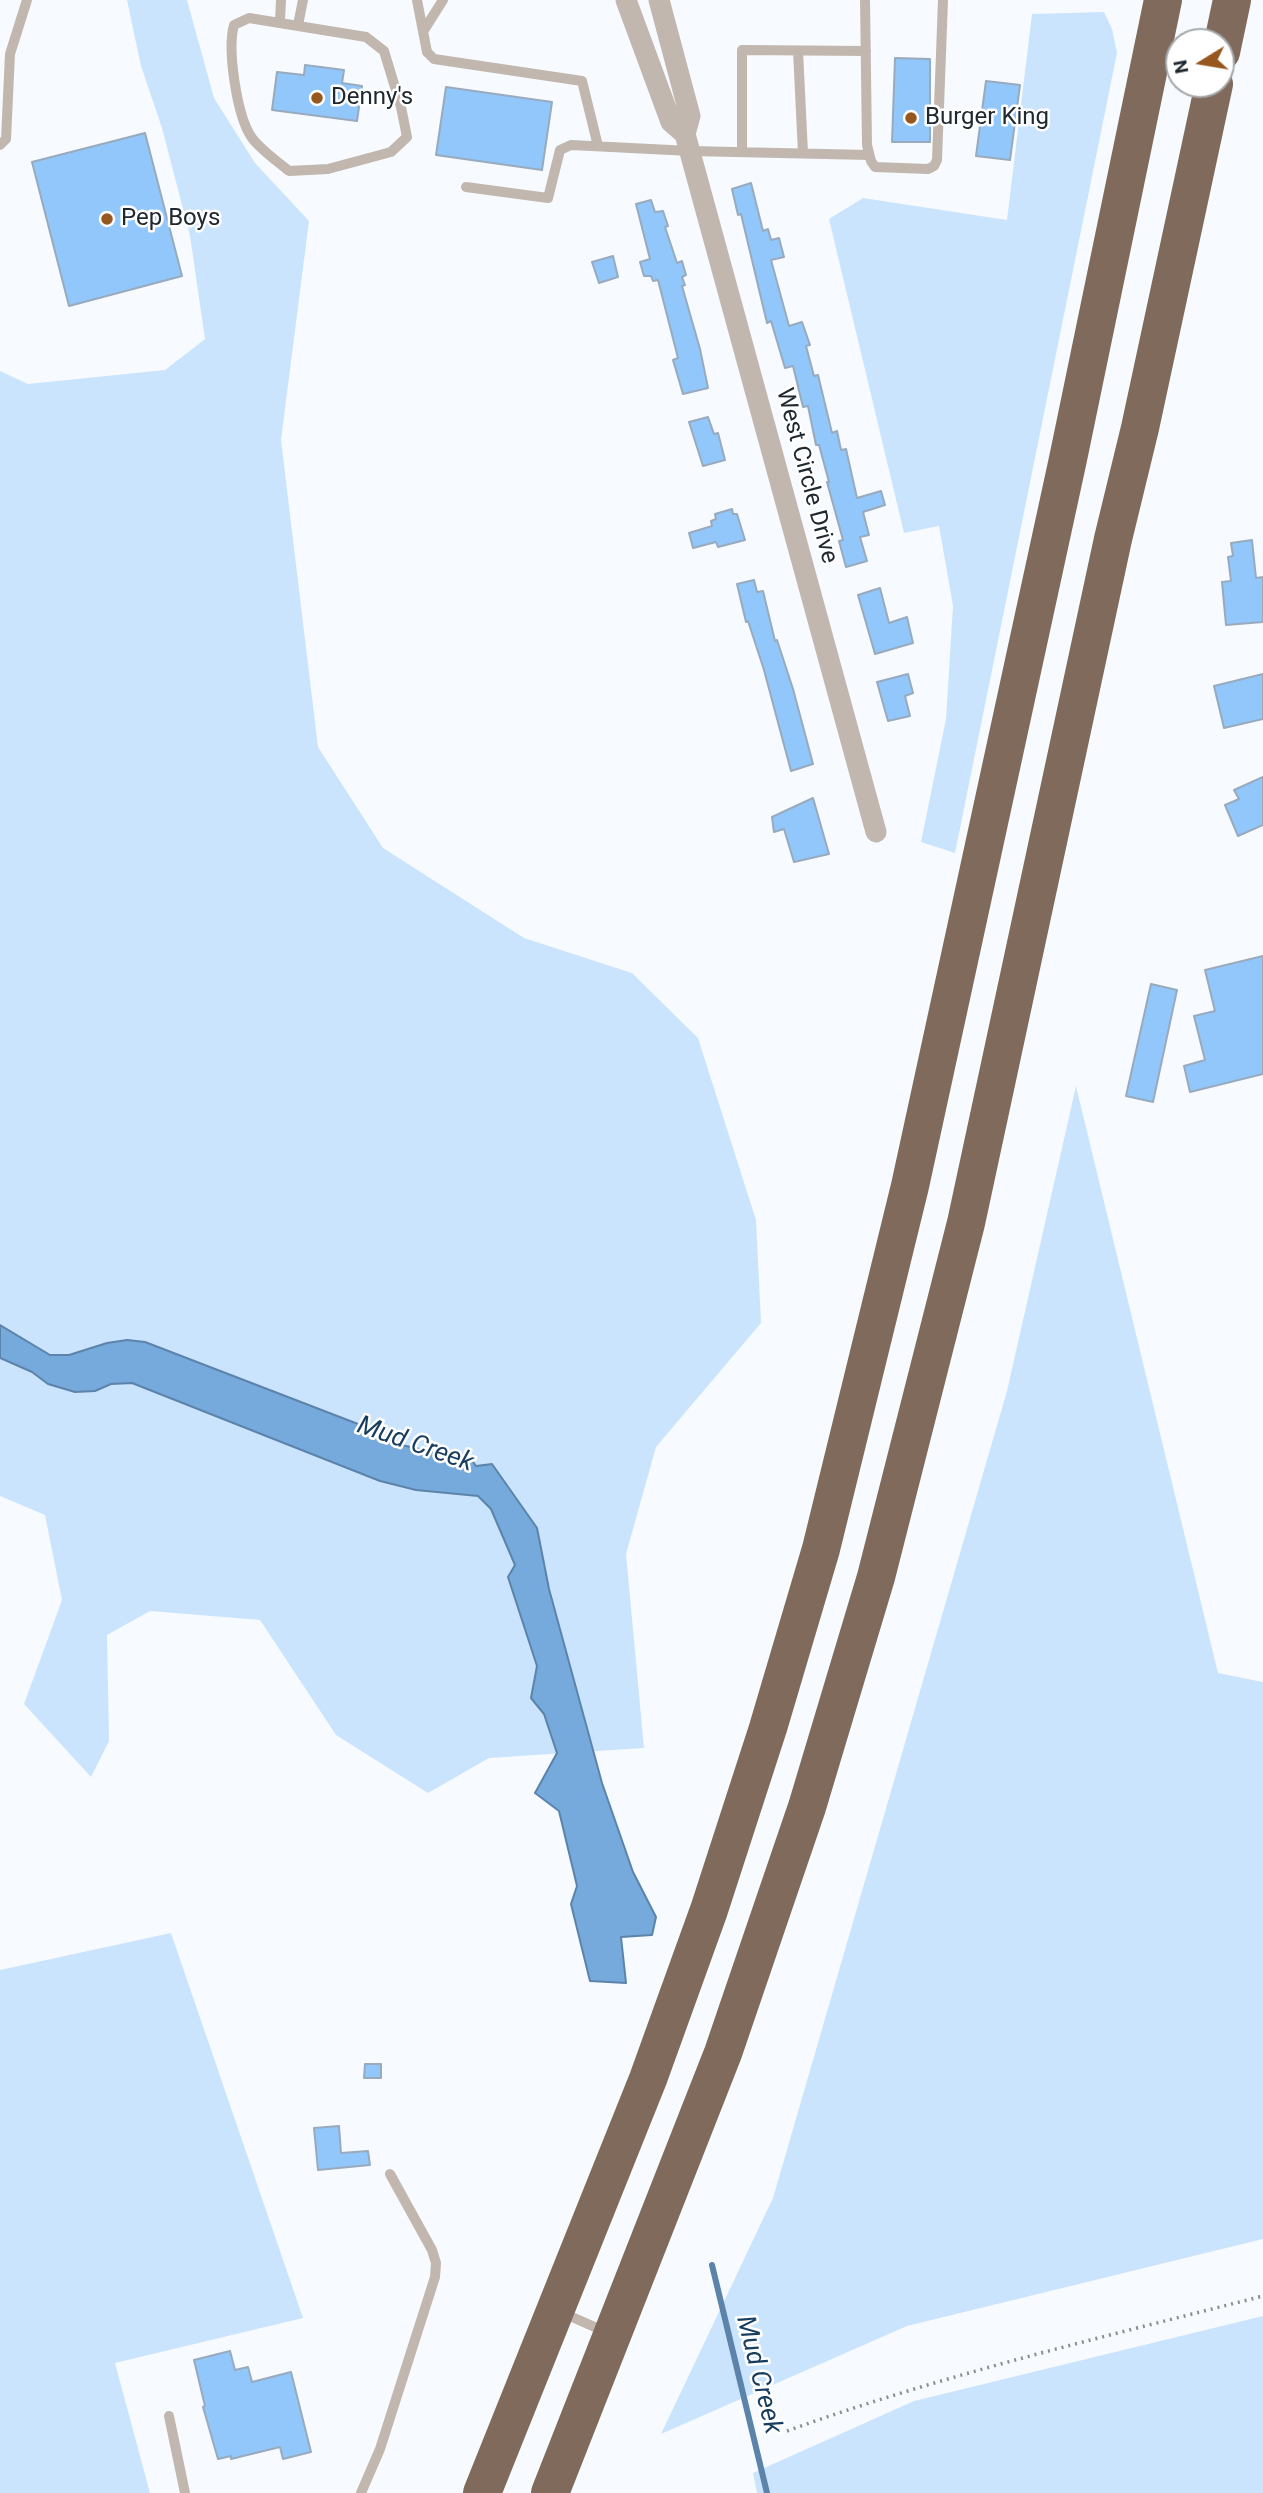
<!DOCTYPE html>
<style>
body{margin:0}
#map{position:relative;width:1263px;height:2493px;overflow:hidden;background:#f7fbff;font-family:Roboto,sans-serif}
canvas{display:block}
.north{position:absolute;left:1165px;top:28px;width:70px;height:70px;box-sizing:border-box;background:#fff;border:2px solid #a6a9ac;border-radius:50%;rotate:259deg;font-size:19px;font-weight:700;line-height:28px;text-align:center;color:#20282f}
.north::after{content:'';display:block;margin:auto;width:24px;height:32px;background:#975820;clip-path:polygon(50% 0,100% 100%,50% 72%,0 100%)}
</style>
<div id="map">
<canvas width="1263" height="2493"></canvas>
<div class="north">N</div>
</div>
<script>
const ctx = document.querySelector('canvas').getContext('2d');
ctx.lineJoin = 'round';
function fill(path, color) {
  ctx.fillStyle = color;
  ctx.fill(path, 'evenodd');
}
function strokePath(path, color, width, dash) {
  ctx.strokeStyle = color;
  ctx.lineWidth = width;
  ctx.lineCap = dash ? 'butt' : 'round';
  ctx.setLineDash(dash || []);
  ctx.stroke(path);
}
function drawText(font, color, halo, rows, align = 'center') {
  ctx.font = font + ' Roboto,sans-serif';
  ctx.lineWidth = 5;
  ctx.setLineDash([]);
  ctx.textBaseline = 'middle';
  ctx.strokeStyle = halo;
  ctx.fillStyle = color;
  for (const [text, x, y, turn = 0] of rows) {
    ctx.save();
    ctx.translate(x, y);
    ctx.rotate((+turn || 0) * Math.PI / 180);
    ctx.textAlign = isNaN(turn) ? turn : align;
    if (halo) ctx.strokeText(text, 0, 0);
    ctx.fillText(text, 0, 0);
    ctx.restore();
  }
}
fill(new Path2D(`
 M 127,0 L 187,0 L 214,98 L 255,163 L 309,221 L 281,440 L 318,747 L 383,848 L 524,938 L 632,973 L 698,1038 L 756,1220 L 761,1323 L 656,1447 L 626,1554 L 644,1748 L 489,1758 L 428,1793 L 336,1735 L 260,1620 L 150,1611 L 107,1635 L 109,1741 L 91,1777 L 24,1704 L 62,1600 L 45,1515 L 0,1496 L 0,371 L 28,384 L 165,370 L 205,339 L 190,236 L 162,128 L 141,66 Z
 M 1104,12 L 1112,29 L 1117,53 L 955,853 L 921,842 L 946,719 L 953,606 L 939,526 L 904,533 L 829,219 L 863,198 L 1007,220 L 1032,14 Z
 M 1076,1086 L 1218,1673 L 1263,1682 L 1263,2239 L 907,2326 L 661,2434 L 773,2198 L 1007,1391 Z
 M 171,1933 L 303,2318 L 115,2363 L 150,2493 L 0,2493 L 0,1970 Z
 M 1263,2316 L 1263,2493 L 757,2493 L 753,2473 L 914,2401 Z`), '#cbe4fd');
const water = new Path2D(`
 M 0,1325 L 50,1355 L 69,1355 L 107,1343 L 127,1340 L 145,1342 L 358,1424 L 380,1440 L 458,1458 L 466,1452 L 476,1466 L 492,1464 L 537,1528 L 549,1589 L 602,1783 L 633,1872 L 656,1917 L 652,1935 L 621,1937 L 626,1983 L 590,1981 L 571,1904 L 577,1886 L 559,1811 L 535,1793 L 557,1753 L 544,1714 L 531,1698 L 537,1666 L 508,1577 L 515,1565 L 491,1509 L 478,1496 L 416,1490 L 380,1481 L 132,1383 L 111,1384 L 95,1391 L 75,1392 L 48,1384 L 32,1372 L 0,1358 Z`);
fill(water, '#76aadd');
strokePath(water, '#5c83a9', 2);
strokePath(new Path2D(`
 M 712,2265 L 767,2493`), '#5c83a9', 6);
const building = new Path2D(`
 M 895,58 L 930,59 L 930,142 L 892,142 Z
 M 305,65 L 344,70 L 342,83 L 362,86 L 357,121 L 272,110 L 277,72 L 304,75 Z
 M 986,81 L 1020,85 L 1010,160 L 976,156 Z
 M 446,87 L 552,102 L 542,170 L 436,155 Z
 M 145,133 L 182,276 L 69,306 L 32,162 Z
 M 751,183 L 763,231 L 768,229 L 771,240 L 779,238 L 784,257 L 771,260 L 789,326 L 802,322 L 810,345 L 806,346 L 814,376 L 818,375 L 832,433 L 837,431 L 841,450 L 846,449 L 857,498 L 881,491 L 885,505 L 863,512 L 869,535 L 860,537 L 867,561 L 846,567 L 839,541 L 843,540 L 827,482 L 829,482 L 819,445 L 816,445 L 808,406 L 803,407 L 793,366 L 785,368 L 771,321 L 767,323 L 741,214 L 738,215 L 732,189 Z
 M 651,200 L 655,212 L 663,211 L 668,226 L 665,227 L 677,263 L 682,261 L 686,275 L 682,277 L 685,285 L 682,286 L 700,349 L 708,388 L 683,394 L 673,360 L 678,358 L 658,280 L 653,281 L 651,276 L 644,276 L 640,262 L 650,259 L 636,204 Z
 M 613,256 L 618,277 L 599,283 L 592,262 Z
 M 708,417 L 714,434 L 718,433 L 725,460 L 703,466 L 689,422 Z
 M 732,509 L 733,514 L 737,514 L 745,540 L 718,547 L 716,542 L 693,548 L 689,533 L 712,526 L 711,521 L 716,519 L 715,514 Z
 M 1252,540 L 1256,578 L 1263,577 L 1263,622 L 1226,625 L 1222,582 L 1231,581 L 1228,557 L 1233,556 L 1231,543 Z
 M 754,580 L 757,592 L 763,591 L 775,641 L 777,640 L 793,689 L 813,764 L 791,771 L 764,670 L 748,621 L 746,622 L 737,584 Z
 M 880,588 L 889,623 L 907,617 L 913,643 L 875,654 L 858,595 Z
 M 908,674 L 913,693 L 905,696 L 910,716 L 888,721 L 877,682 Z
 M 1263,674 L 1263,719 L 1224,728 L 1214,686 Z
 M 1263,777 L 1263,825 L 1238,836 L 1225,805 L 1239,799 L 1234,790 Z
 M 813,798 L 829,854 L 794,862 L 784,829 L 774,832 L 772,817 Z
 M 1263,956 L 1263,1074 L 1190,1092 L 1184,1066 L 1205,1060 L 1194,1016 L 1215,1011 L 1205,970 Z
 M 1151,984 L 1177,990 L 1153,1102 L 1126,1096 Z
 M 365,2064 L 381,2064 L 381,2078 L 364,2078 Z
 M 339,2126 L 341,2153 L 368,2151 L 370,2165 L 318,2170 L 314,2128 Z
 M 230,2351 L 235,2370 L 248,2367 L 252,2382 L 291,2372 L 311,2452 L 283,2459 L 280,2447 L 231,2459 L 231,2456 L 218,2459 L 203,2407 L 205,2406 L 194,2360 Z`);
fill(building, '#92c7fb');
strokePath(building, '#98aabd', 2);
strokePath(new Path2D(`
 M 787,2431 C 942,2375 1103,2337 1263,2296`), '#888e94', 3.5, [2, 5]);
strokePath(new Path2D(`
 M 417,0 L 427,52 L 434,59 L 582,81 L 598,146
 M 865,0 L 867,145 L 871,161 L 875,167 L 928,169 L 934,166 L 937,160 L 943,0
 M 249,18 L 366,37 L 384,51 L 401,107 L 407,137 L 391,152 L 328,169 L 289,171 C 277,161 261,150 252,138 C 237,117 227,50 234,25 Z
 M 280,21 L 281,0
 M 298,25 L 303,0
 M 424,30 L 443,0
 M 798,51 L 803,153
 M 0,145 L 6,139 L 10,54 L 27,0
 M 742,152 L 742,50 L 866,51
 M 466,187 L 548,198 L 560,150 L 571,145 L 690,151 L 869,155
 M 563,2313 L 606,2332
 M 169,2416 L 185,2493
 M 361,2493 L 380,2449 L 435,2277 L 436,2263 L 432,2250 L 390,2174`), '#c1b7af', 10);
strokePath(new Path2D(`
 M 626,0 L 671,122 L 685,134
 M 659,0 L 690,116 L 685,134 L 876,832`), '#c1b7af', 21);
strokePath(new Path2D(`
 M 1221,52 L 1232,0
 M 482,2493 L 648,2079 L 709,1910 L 768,1728 L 821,1549 L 910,1186 L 1068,459 L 1163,0
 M 550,2493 L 723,2053 L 807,1807 L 876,1577 L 966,1223 L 1113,539 L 1140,428 L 1214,84`), '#7f6a5b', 38);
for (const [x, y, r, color] of [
 [317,98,7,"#975820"],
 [911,118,7,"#975820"],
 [107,219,7,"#975820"]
]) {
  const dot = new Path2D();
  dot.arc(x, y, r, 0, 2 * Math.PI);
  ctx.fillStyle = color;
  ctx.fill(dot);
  strokePath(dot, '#fff', 2.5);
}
drawText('24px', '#20282f', '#fff', [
 ["Denny's",331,98],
 ["Burger King",925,118],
 ["Pep Boys",121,219]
], 'left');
drawText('24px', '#20282f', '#fff', [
 ["West Circle Drive",806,476,75]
]);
drawText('italic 26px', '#163c5e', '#fff', [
 ["Mud Creek",415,1445,19],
 ["Mud Creek",758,2375,76]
]);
</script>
